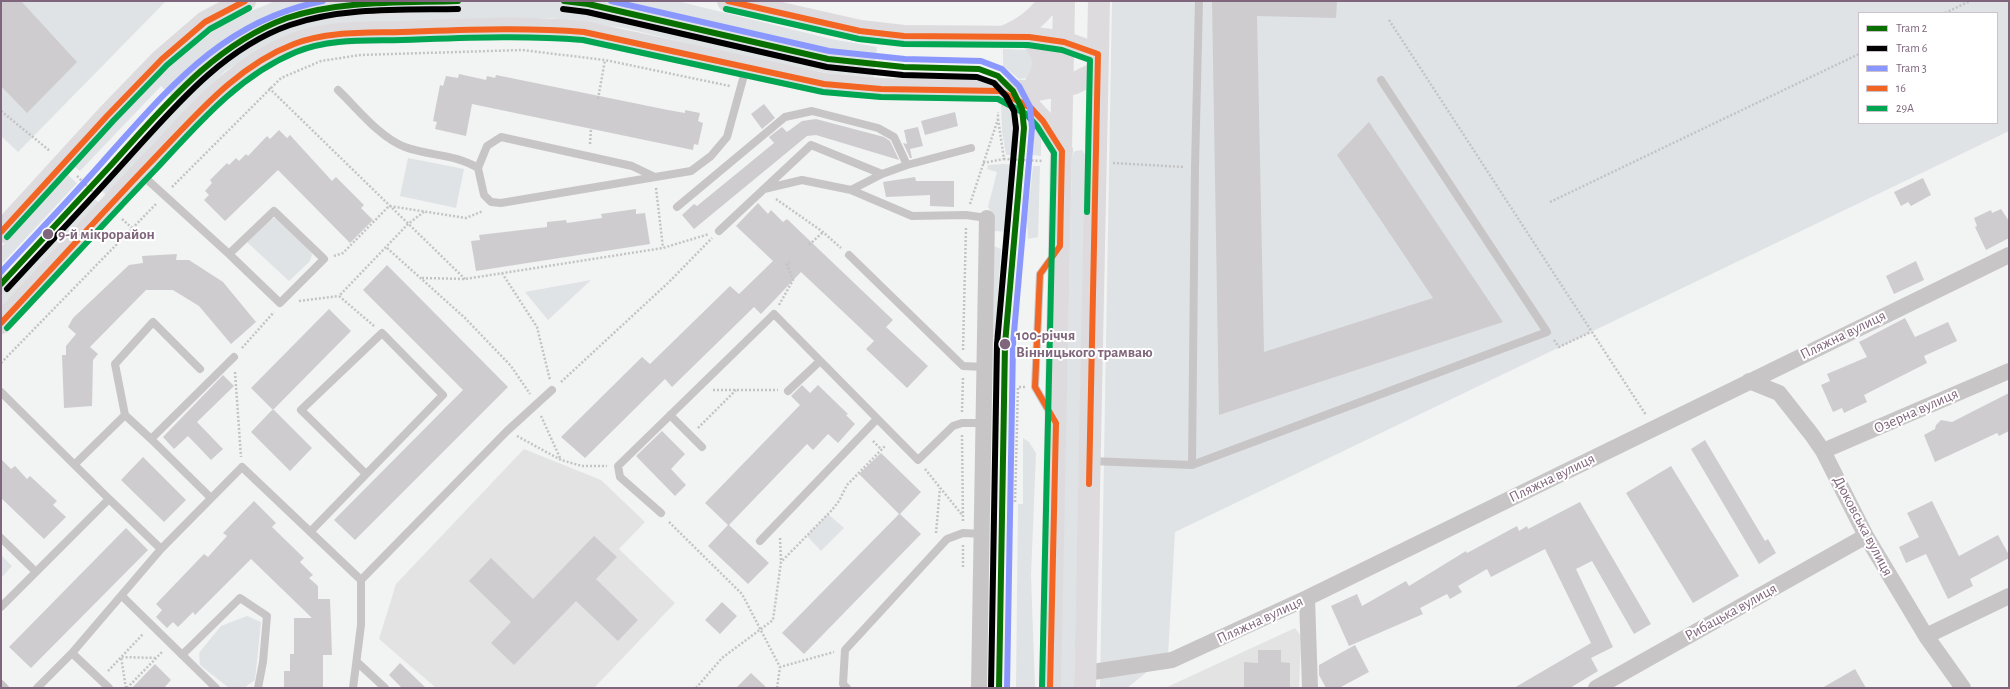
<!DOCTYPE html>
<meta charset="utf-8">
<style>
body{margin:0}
#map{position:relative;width:2010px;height:689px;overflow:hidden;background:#f2f3f3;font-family:"Alegreya Sans",sans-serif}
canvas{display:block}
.frame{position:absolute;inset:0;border:2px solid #7f667c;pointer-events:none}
.legend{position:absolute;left:1858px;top:12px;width:140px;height:112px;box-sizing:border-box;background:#fff;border:1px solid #ccc2cb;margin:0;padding:5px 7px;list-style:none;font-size:12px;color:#7f667c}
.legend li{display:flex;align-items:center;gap:8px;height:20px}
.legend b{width:20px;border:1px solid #ccc2cb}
</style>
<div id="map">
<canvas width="2010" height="689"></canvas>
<div class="frame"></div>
<ul class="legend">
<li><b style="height:5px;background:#077000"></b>Tram 2</li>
<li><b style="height:5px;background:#000"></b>Tram 6</li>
<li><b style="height:5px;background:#8a97ff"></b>Tram 3</li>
<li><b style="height:5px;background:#f26522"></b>16</li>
<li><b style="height:5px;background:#00a651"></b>29А</li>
</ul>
</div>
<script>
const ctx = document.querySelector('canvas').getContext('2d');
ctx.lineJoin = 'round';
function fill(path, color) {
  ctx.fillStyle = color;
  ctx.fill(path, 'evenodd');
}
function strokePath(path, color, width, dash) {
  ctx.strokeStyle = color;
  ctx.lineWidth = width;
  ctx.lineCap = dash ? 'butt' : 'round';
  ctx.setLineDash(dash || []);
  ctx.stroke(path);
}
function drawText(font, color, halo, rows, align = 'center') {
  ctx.font = font + ' "Alegreya Sans",sans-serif';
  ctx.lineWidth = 4;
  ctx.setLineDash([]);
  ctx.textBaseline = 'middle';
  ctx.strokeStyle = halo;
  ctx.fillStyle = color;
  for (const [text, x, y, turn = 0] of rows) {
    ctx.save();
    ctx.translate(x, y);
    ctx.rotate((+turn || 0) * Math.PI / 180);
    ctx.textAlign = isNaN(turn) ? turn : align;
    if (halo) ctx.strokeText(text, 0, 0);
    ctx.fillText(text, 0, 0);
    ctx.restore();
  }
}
fill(new Path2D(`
 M 524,449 L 601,480 L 645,522 L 619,549 L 675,603 L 594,688 L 436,688 L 379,639 L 396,584 Z
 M 1295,628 L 1301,636 L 1299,688 L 1165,688 Z`), '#e4e3e4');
fill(new Path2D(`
 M 1,1 L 166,1 L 18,152 L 1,136 Z
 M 275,1 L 677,1 L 831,39 L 877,47 L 874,77 L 827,73 L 749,58 L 624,28 L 550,18 L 342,23 L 271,43 L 225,71 L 106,195 L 99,188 L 178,102 L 161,86 L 80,171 L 75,167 C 116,123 163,65 212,32 C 230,19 254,10 275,1 Z
 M 1112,1 L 2009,1 L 2009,131 L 1175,532 L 1168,655 L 1127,688 L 1100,688 ZM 1859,13 L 1997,13 L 1997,123 L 1859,123 Z
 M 1003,49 L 1027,50 L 1036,60 L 1028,78 L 1019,79 L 1003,66 Z
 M 1001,102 L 1016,109 L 1018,124 L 1016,155 L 1006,155 L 1002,131 Z
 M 1035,123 L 1041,136 L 1041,156 L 1033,155 Z
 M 1082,150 L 1086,156 L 1074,688 L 1060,688 L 1072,156 L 1075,151 Z
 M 408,158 L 464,169 L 456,208 L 400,196 Z
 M 1004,164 L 1015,165 L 1009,232 L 995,231 L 995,218 L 988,207 L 997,172 L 987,169 L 988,165 Z
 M 1033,166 L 1040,166 L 1038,237 L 1028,239 L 1027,219 Z
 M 68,175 L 77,183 L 1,265 L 1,247 Z
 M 95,199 L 99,203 L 1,308 L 1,271 L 16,284 Z
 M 274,218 L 279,218 L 310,249 L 312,255 L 310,261 L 289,281 L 247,242 L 268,221 Z
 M 994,246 L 1001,249 L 995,337 L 993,337 Z
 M 591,280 L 548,320 L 525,292 Z
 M 993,393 L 997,393 L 994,688 L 990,688 Z
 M 1023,438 L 1029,442 L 1036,453 L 1031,575 L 1035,688 L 1016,688 L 1018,504 L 1023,504 Z
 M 828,514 L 844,528 L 821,551 L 807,536 Z
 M 1,555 L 12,566 L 1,578 Z
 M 247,616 L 261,622 L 255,680 L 244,688 L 229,688 L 200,665 L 199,653 L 221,626 Z`), '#dfe3e5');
fill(new Path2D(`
 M 1,1 L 21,1 L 77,62 L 27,113 L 1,86 Z
 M 1212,1 L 1337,1 L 1336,18 L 1257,16 L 1264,352 L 1433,298 L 1337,155 L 1369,122 L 1503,322 L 1219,415 Z
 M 459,74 L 486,80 L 487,76 L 495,78 L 496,75 L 668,110 L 685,113 L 685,110 L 700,113 L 698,121 L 703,123 L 698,145 L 694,144 L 693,150 L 472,104 L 466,136 L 435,129 L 437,122 L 433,121 L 440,85 L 443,86 L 446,76 L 458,78 Z
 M 764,104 L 775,118 L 762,129 L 751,114 Z
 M 955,112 L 958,126 L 925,135 L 921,121 Z
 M 816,119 L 884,137 L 890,141 L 899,160 L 816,135 L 807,136 L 694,229 L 682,215 L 694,204 L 697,206 L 774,143 L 769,137 L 782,127 L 787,132 L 802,121 Z
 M 918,127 L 923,146 L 910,149 L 912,158 L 910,158 L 903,143 L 907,144 L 904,130 Z
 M 279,130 L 287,138 L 290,135 L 332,181 L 336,177 L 364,205 L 361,208 L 373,220 L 350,243 L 278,170 L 225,221 L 204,200 L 209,195 L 205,191 L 212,183 L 210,180 L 227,163 L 229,165 L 236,158 L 239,161 L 246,154 L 248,156 L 267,136 L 270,139 Z
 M 915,177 L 916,181 L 954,181 L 954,207 L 930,206 L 930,195 L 886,197 L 883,182 Z
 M 1923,178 L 1931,195 L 1911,206 L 1908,202 L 1901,206 L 1894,192 Z
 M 758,203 L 768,214 L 771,210 L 783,222 L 787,219 L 893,320 L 886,327 L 928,366 L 907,388 L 866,349 L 874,341 L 801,272 L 761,314 L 754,307 L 672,387 L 665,379 L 585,458 L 561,437 L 642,357 L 650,364 L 730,286 L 739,294 L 773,261 L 736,226 Z
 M 636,209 L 636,214 L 645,213 L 650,244 L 476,271 L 471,241 L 480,240 L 479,235 L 547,227 L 547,222 L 566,220 L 567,223 L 602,218 L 601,214 Z
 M 2001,209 L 2009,221 L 2009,238 L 1986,250 L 1975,227 L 1977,226 L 1974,218 L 1991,210 L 1992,213 Z
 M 177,254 L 176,260 L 189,260 L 223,282 L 256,322 L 231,344 L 199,306 L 173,290 L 146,290 L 90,347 L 98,354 L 93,360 L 92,406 L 64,408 L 62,355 L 66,355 L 66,346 L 76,334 L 68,327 L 73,318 L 129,265 L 143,263 L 142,256 Z
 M 1916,261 L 1924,280 L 1894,294 L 1886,276 Z
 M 387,265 L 508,387 L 355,540 L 334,520 L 463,390 L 363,290 Z
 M 329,309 L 351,331 L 273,410 L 251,388 Z
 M 1905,318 L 1915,337 L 1948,322 L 1957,341 L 1924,356 L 1927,363 L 1864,395 L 1867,402 L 1844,413 L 1842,408 L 1833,412 L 1821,385 L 1830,381 L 1827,374 L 1867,357 L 1859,342 Z
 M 223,375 L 234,386 L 197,422 L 223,449 L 211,460 L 188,436 L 174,449 L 163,437 Z
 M 802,385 L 810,393 L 818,385 L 848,414 L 846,415 L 855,424 L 838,443 L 828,434 L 813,450 L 807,444 L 729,525 L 769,563 L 748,584 L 708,546 L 728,525 L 705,503 L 800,405 L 791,396 Z
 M 2009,393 L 2009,431 L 1999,436 L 1997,433 L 1935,462 L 1924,435 L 1935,429 L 1936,425 L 1941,420 L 1952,422 Z
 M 273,409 L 312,448 L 290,471 L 251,432 Z
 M 662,431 L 685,454 L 671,469 L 686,485 L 675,496 L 636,456 Z
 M 1705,440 L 1765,541 L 1768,539 L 1776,553 L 1759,564 L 1691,449 Z
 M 881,453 L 921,492 L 900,514 L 921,534 L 804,654 L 782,633 L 899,514 L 859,474 Z
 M 143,457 L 186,500 L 164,522 L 121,480 Z
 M 1,459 L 11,469 L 15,466 L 27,479 L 30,476 L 57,501 L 53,505 L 66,517 L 44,539 L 1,498 Z
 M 1671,466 L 1739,576 L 1693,603 L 1626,493 Z
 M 254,501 L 276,523 L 272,527 L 304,558 L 300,562 L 313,575 L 309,578 L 318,586 L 318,599 L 330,599 L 332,655 L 323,655 L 323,688 L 284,688 L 284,671 L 290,671 L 290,654 L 294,654 L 294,618 L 312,618 L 251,559 L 195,615 L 193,612 L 178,627 L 173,622 L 167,628 L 156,617 L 162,610 L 156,604 L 204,554 L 208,557 L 227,536 L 223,533 Z
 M 1932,501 L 1959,556 L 1998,535 L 2009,555 L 2009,558 L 1970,579 L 1973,586 L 1948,599 L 1926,554 L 1906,563 L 1899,547 L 1919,537 L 1907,513 Z
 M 1580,502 L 1651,624 L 1634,634 L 1592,561 L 1576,569 L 1613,647 L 1591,658 L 1598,671 L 1570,688 L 1514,688 L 1591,643 L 1545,549 L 1491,577 L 1487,569 L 1458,586 L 1462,592 L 1450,599 L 1447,594 L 1420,608 L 1423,614 L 1349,646 L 1331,606 L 1357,594 L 1362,606 L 1406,581 L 1409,586 L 1466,551 L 1467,553 L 1517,526 L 1519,531 L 1527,526 L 1528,529 Z
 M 126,528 L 148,550 L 31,668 L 9,647 Z
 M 594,536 L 617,557 L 596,579 L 638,620 L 618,641 L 576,601 L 514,665 L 491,643 L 511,622 L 469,581 L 491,558 L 533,599 Z
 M 722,602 L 737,616 L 720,634 L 705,620 Z
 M 1355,645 L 1369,672 L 1339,688 L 1326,688 L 1319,675 L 1319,665 Z
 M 1258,650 L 1281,650 L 1281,662 L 1290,663 L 1290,688 L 1244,688 L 1244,662 L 1258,663 Z
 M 400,663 L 426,688 L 402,688 L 389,675 Z
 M 155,664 L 171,680 L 164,688 L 132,688 Z
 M 1855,669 L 1866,688 L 1822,688 Z
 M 751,673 L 767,688 L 736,688 Z`), '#cecccf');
strokePath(new Path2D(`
 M 1945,13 L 1970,1
 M 1389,20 L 1646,415
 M 269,88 L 465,279
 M 598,99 L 605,60
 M 1,111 L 50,151
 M 998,119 L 1004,159 L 1042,161
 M 590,144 L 591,129
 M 983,163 L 1004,159
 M 1113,163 L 1184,167
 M 77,176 L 95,194
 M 172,187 L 281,78 L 321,61 L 360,55 L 522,50 L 605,60 L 730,86
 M 656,188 L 663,248
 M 776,199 L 823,232 L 841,248
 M 1550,202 L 1859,54
 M 970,204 L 998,119 L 998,112
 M 122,219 L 132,228
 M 809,245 L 823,232
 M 387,248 L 465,318 L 511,366 L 530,394
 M 334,256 L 343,253 L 389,206 L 466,218 L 483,211
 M 502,273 L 537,327 L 550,380
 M 422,278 L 465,279 L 663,248 L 709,234
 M 299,301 L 339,296
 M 779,305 L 793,280 L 787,264 L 790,262
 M 374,326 L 339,296 L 408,224 L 425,211
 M 1554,340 L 1559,347 L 1591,332
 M 242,348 L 274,312
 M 963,350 L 966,227
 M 1,363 L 156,204
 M 235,372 L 241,457
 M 561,382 L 669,282 L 712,238
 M 713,390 L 778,390
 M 962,412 L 963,377
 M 541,416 L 561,460
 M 698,428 L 736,390
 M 962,435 L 963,522
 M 517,436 L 561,460 L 582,466 L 607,466
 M 873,441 L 881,449
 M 925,469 L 963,516
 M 1015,502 L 1018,387 L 1025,387
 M 669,522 L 742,594 L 780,667 L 834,652
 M 936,533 L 940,488
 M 780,538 L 781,561
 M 963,545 L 963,568
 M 108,671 L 143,634
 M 126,688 L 121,657 L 156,658
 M 127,688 L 163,651
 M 696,688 L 722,658 L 773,620 L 781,562 L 832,510 L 839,501 L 847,485 L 886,445
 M 777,688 L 780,667`), '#c4c3c4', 2.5, [2, 2]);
strokePath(new Path2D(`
 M 1199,1 L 1195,167 L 1192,465 L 1547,332 L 1381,80
 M 338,90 C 357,108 380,138 405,147 C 429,156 456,154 478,168 L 484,195 L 491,202 L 501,203 L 691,171 L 711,156 L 727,137 L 746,68
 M 907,165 L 971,148
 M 478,168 L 487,146 L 501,137 L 632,166 L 655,177
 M 141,174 L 229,254 L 280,303 L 324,259 L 274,211 L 229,254
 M 764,189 L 802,180 L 851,190 L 912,216 L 966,215 L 987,218
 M 851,190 L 882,174
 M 677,207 L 785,117 L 812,111 L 878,128 L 894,137 L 907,165 L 882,174 L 811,145 L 719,231
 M 849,255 L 963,366 L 985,367
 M 788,391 L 820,361
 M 1,392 L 109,499 L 1,607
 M 1050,413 L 1035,387 L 1040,274 L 1054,255
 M 125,415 L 151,439
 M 670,415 L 702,447
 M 1091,461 L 1192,465
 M 75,464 L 125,415 L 115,364 L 153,322 L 200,369
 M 211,498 L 151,439 L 234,357
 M 109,499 L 161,549
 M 661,513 L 620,477 L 618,466 L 774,314 L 918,460 L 953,426 L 962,423 L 984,423
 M 310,532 L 443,395 L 382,333 L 301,410 L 366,474
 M 1,538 L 36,572
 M 760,541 L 877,419
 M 361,580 L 507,431 L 552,390
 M 122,596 L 216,688
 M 72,653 L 109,688
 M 182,655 L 240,598 L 267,616 L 263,662 L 258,688
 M 357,662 L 385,688
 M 1,684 L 5,688
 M 37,688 L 72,653 L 161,549 L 242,467 L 361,580 L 361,625 L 353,688
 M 847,688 L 843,684 L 845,650 L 947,539 L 963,533 L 982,534`), '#c8c5c7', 8);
strokePath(new Path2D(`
 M 1749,381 L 1779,393 L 1812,435 L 1823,451 L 1866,536 L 1926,636 L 1963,688
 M 1823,451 L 2009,371
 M 1307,598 L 1310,688
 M 1926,636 L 2009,596
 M 1086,673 L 1172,660 L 1307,598 L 2009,255
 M 979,688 L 987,218
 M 1596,688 L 1866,536`), '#c8c5c7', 16);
strokePath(new Path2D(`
 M 728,1 L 860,31 L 904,36 L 1029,37 L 1064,42 L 1098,54
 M 1029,37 C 1049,55 1046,71 1031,91
 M 1,232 L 107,116 L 162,59 L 205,22 L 245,1
 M 1,323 C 53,268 104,211 157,156 C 199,112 235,67 294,44 C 327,31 366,33 402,32 C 462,29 524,26 584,32 L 824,84 L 881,89 L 1031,91 L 1073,84 L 1097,72`), '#dddbdd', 22);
strokePath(new Path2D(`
 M 1003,37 C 1024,28 1036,19 1050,1
 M 1000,91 L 1031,108 L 1043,121 L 1062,151
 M 1050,688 L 1064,1
 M 1085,688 L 1099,1`), '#dddbdd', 22);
strokePath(new Path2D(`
 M 728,1 L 860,31 L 904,36 L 1029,37 L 1064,42 L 1098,54 L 1089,484
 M 1,232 L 107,116 L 162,59 L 205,22 L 245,1
 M 1,323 C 51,270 99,216 149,164 C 193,119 234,67 294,44 C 328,31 366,33 402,32 C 463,30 523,27 584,32 L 824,84 L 881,89 L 1000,91 L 1031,108 L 1043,121 L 1062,151 L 1060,246 L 1040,274 L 1035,387 L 1056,423 L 1050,688`), '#f26522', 6);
strokePath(new Path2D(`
 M 726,9 L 859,39 L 904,44 L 1028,45 L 1062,50 L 1090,60 L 1087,212
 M 7,237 L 113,121 L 167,65 L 210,29 L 249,8
 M 7,328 C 57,275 106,221 156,169 C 198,124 238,76 296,52 C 330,38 367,41 402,40 C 463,38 522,35 583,40 L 823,92 L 881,97 L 998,99 L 1026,114 L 1037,126 L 1054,153 L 1042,688`), '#00a651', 6);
strokePath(new Path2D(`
 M 564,1 L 588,4 L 828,59 L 904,67 L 979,69 L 998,76 L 1013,91 L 1022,109 L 1024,128 L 1005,344 L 999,688
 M 1,284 C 38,244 75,204 112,164 C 163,108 213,45 287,18 C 341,0 402,3 458,1`), '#077000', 6);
strokePath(new Path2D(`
 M 563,9 L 587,12 L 827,67 L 903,75 L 977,77 L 994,83 L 1006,96 L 1014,111 L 1016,128 L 997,344 L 991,688
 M 7,289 C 44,249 81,210 118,169 C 168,115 218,50 290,25 C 343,7 403,10 458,9`), '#000', 6);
strokePath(new Path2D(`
 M 611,1 L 829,51 L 905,59 L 981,61 L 1002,69 L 1019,86 L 1030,107 L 1032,128 L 1013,344 L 1007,688
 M 1,272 C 36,234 72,197 106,158 C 170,87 224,20 323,1`), '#8a97ff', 6);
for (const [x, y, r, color] of [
 [48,234,6,"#7f667c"],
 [1005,344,6,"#7f667c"]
]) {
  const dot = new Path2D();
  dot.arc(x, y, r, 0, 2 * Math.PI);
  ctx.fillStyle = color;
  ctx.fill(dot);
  strokePath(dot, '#fff', 1.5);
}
drawText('bold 15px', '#7f667c', '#fff', [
 ["9-й мікрорайон",58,234],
 ["100-річчя",1016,335],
 ["Вінницького трамваю",1016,352]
], 'left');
drawText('15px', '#7f667c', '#fff', [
 ["Пляжна вулиця",1843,335,-26],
 ["Озерна вулиця",1916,411,-24],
 ["Пляжна вулиця",1552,478,-26],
 ["Дюковська вулиця",1863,526,62],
 ["Рибацька вулиця",1731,612,-29],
 ["Пляжна вулиця",1260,620,-25]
]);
</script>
